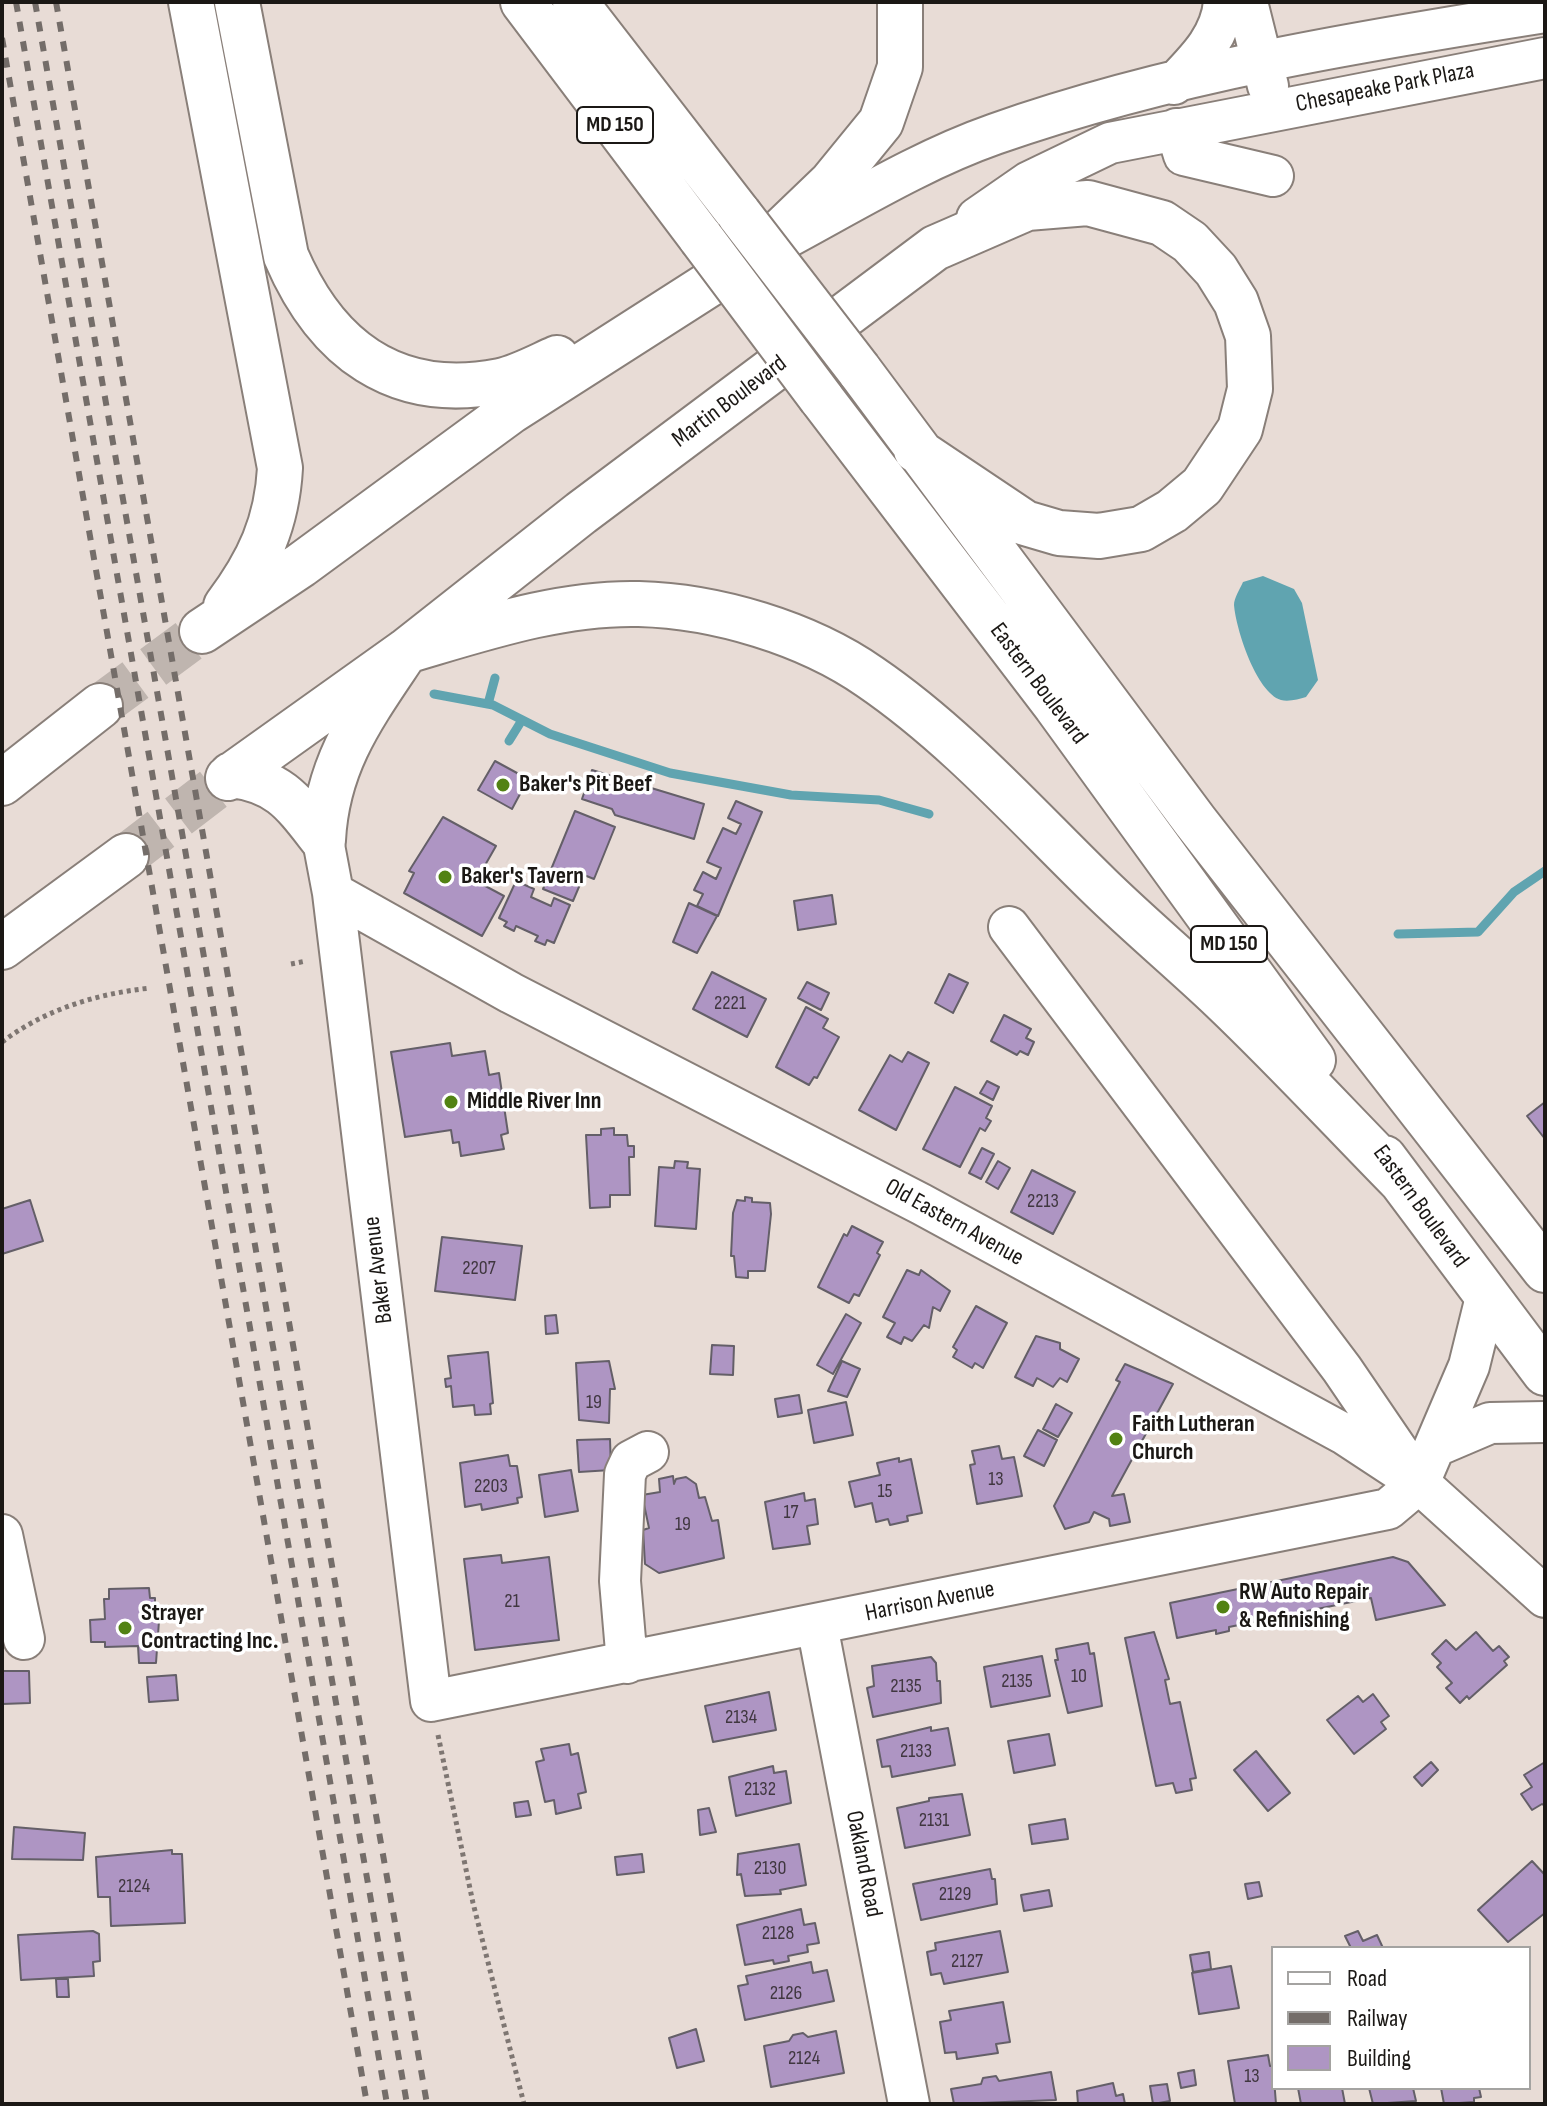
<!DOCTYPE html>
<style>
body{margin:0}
#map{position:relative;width:1547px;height:2106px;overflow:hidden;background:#e8dcd6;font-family:"Sofia Sans Condensed",sans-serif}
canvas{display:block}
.frame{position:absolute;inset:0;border:4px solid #1b1815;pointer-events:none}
.legend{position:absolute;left:1271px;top:1946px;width:260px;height:144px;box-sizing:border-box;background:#fff;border:2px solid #a4a3a1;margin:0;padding:10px 14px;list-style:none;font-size:24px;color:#1b1815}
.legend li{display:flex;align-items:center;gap:16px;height:40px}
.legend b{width:40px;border:2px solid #a4a3a1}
</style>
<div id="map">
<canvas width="1547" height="2106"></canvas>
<div class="frame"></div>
<ul class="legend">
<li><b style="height:10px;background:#fff"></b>Road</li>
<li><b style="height:10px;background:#746d69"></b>Railway</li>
<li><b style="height:22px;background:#ae95c3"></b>Building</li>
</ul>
</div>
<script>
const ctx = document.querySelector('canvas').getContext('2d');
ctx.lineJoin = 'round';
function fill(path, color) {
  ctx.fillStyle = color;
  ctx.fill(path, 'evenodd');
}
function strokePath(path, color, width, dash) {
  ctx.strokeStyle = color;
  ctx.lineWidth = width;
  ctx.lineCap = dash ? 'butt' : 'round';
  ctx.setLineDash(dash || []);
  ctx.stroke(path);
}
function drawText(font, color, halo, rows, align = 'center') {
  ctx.font = font + ' "Sofia Sans Condensed",sans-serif';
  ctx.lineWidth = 7;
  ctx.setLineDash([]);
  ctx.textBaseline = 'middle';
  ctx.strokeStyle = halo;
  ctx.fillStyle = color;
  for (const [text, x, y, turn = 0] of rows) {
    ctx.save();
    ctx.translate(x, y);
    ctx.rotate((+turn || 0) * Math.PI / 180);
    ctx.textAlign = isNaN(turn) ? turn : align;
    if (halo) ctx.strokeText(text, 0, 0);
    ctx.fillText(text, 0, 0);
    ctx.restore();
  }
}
fill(new Path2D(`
 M 1263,576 L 1294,589 L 1302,603 L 1318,680 L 1306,697 C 1299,699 1289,702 1281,700 C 1256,692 1236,629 1234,605 C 1234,598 1240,589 1243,582 Z`), '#60a4b0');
strokePath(new Path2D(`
 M 434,694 L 493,705 L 550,734 L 670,773 L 791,795 L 879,800 L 929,814
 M 488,704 L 495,678
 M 509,741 L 522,720
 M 1398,934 L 1478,932 L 1514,892 L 1545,871`), '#60a4b0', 9);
const building = new Path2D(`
 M 495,761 L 528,779 L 512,809 L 478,790 Z
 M 592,770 L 704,804 L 694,839 L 615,815 L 612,809 L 582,799 Z
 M 736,801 L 762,812 L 718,916 L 697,906 L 703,894 L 694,890 L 703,872 L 716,879 L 721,868 L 707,862 L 723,828 L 736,834 L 741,824 L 728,818 Z
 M 575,811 L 615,827 L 594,879 L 584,875 L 573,901 L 543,889 Z
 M 443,817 L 496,846 L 476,881 L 504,896 L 482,936 L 404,893 L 414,873 L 409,871 Z
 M 516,881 L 534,889 L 531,897 L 551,906 L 554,898 L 570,905 L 554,943 L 547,940 L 545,945 L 535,941 L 538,936 L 516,926 L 514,931 L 504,926 L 507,922 L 499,918 Z
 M 832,895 L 836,924 L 798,930 L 794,901 Z
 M 689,903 L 717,916 L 697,953 L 673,942 Z
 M 712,972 L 766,999 L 747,1037 L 693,1009 Z
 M 949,974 L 968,983 L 953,1013 L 935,1003 Z
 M 807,982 L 829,993 L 821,1010 L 798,998 Z
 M 806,1007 L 828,1019 L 823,1028 L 839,1037 L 817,1078 L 814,1077 L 809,1085 L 776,1067 Z
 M 1004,1015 L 1031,1029 L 1026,1038 L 1034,1042 L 1028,1055 L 1020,1051 L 1017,1055 L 991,1041 Z
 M 450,1043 L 452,1056 L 485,1051 L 489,1075 L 499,1073 L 508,1133 L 501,1135 L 504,1149 L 461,1156 L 459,1142 L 453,1143 L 451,1130 L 405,1137 L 391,1052 Z
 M 908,1052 L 929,1063 L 896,1130 L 859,1110 L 890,1055 L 902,1062 Z
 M 987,1081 L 999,1087 L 993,1100 L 980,1093 Z
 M 955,1087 L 992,1106 L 986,1118 L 991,1121 L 985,1131 L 980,1128 L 960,1167 L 923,1149 Z
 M 1545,1102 L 1545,1139 L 1527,1116 Z
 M 614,1128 L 614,1135 L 627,1135 L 628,1146 L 634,1146 L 634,1157 L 629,1157 L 630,1195 L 610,1195 L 610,1207 L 590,1208 L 586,1135 L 601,1135 L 601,1129 Z
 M 982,1148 L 994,1154 L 981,1179 L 969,1173 Z
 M 675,1161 L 688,1162 L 687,1168 L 700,1169 L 696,1229 L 655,1226 L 659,1167 L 674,1168 Z
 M 998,1161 L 1010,1168 L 998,1189 L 986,1182 Z
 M 1032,1170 L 1075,1192 L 1053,1234 L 1011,1212 Z
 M 745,1197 L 752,1198 L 752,1202 L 770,1203 L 771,1214 L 765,1271 L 748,1271 L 748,1278 L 736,1277 L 734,1256 L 731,1256 L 733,1213 L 737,1200 L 745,1201 Z
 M 30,1200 L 43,1241 L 2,1254 L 2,1209 Z
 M 852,1226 L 883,1242 L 877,1253 L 880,1255 L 859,1296 L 854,1294 L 849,1303 L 818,1287 L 844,1234 L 847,1236 Z
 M 442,1237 L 522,1246 L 515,1300 L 435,1291 Z
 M 907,1270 L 919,1275 L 921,1270 L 950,1291 L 940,1311 L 933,1307 L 929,1328 L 924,1325 L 912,1341 L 904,1337 L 901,1344 L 887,1337 L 895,1323 L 883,1317 Z
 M 976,1306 L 1007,1323 L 983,1368 L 975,1363 L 972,1368 L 953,1357 L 957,1350 L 953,1347 Z
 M 846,1314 L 861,1323 L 833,1374 L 817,1365 Z
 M 556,1315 L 558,1333 L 546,1334 L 545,1316 Z
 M 1036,1336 L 1060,1343 L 1060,1349 L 1079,1359 L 1067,1382 L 1060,1378 L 1053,1387 L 1037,1378 L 1033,1386 L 1015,1377 Z
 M 712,1345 L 734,1346 L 733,1375 L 710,1374 Z
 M 488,1352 L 493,1403 L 490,1404 L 491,1414 L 475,1415 L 474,1405 L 453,1407 L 451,1386 L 446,1387 L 445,1379 L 451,1378 L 448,1356 Z
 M 609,1361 L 615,1389 L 610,1389 L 609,1423 L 579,1420 L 576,1363 Z
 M 842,1361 L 860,1369 L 847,1397 L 828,1391 Z
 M 1125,1364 L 1173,1384 L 1112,1496 L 1124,1494 L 1130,1522 L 1110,1526 L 1109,1519 L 1094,1512 L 1089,1522 L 1065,1529 L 1054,1506 L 1120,1382 L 1116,1380 Z
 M 799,1395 L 802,1413 L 778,1417 L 775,1399 Z
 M 846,1402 L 853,1435 L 814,1443 L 808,1410 Z
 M 1056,1404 L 1072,1413 L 1058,1437 L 1043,1429 Z
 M 1038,1430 L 1057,1440 L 1044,1466 L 1024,1456 Z
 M 610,1439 L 611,1470 L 579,1472 L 577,1440 Z
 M 999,1446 L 1002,1459 L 1014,1457 L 1022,1496 L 977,1504 L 970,1465 L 975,1464 L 972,1451 Z
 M 508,1455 L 510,1466 L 517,1466 L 522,1497 L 517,1498 L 518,1503 L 482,1510 L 481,1504 L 465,1507 L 460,1463 Z
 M 899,1458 L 899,1462 L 911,1459 L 922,1513 L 907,1516 L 908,1521 L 890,1525 L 888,1519 L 876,1522 L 872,1503 L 855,1507 L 849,1482 L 880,1475 L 877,1463 Z
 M 571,1470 L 578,1511 L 545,1517 L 539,1475 Z
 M 673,1476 L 674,1484 L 676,1479 L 686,1477 L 696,1484 L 699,1498 L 705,1497 L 712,1521 L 718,1520 L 724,1558 L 659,1573 L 645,1564 L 643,1530 L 649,1528 L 642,1495 L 660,1492 L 659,1479 Z
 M 804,1493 L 805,1501 L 815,1499 L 818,1524 L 807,1526 L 810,1544 L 773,1549 L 765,1502 Z
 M 501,1555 L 502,1563 L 549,1557 L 559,1640 L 475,1650 L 464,1559 Z
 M 1393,1557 L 1408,1562 L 1445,1605 L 1376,1620 L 1371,1598 L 1229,1627 L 1229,1631 L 1216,1634 L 1216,1630 L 1177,1638 L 1170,1603 Z
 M 149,1588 L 150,1598 L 155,1598 L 155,1621 L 159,1621 L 156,1663 L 139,1663 L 138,1646 L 105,1647 L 105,1642 L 91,1642 L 90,1620 L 105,1619 L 104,1599 L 109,1599 L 109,1589 Z
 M 1154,1632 L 1169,1679 L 1165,1680 L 1170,1704 L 1180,1702 L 1196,1778 L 1190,1779 L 1192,1790 L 1176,1793 L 1173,1783 L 1156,1786 L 1125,1638 Z
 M 1476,1632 L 1493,1651 L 1499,1646 L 1509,1657 L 1504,1661 L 1507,1665 L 1469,1699 L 1467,1696 L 1460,1703 L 1446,1688 L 1452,1683 L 1437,1667 L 1441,1663 L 1432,1654 L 1446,1640 L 1456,1650 Z
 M 1088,1643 L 1090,1654 L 1094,1653 L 1102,1706 L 1068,1713 L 1055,1660 L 1058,1660 L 1056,1649 Z
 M 1042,1656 L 1050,1696 L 991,1707 L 984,1667 Z
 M 931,1657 L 936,1663 L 937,1681 L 940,1681 L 941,1703 L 873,1717 L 867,1688 L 874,1686 L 872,1666 Z
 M 2,1671 L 29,1671 L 30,1703 L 2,1704 Z
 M 176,1675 L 178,1700 L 149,1702 L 147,1677 Z
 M 769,1692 L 776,1730 L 713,1742 L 705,1706 Z
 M 1373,1694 L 1389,1716 L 1381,1722 L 1386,1729 L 1354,1754 L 1327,1720 L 1358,1696 L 1363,1702 Z
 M 931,1727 L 931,1731 L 948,1728 L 955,1765 L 892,1777 L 890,1766 L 882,1767 L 877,1740 Z
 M 1049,1734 L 1055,1765 L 1014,1773 L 1008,1741 Z
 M 569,1744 L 571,1755 L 578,1753 L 586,1792 L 578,1794 L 581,1808 L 556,1814 L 554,1800 L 545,1802 L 536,1762 L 544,1760 L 541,1749 Z
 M 1256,1751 L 1290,1793 L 1268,1811 L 1234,1770 Z
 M 1431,1762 L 1438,1770 L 1422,1786 L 1414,1777 Z
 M 1545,1762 L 1545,1806 L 1542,1804 L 1532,1810 L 1521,1794 L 1532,1787 L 1524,1775 Z
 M 773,1766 L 774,1773 L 786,1771 L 791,1803 L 736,1816 L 729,1777 Z
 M 962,1794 L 970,1835 L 905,1848 L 897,1808 L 929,1801 L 929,1798 Z
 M 528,1801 L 531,1815 L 516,1817 L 514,1803 Z
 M 709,1808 L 716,1832 L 700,1835 L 698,1810 Z
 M 1065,1819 L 1068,1839 L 1032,1844 L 1029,1825 Z
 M 14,1827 L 85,1833 L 83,1860 L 12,1859 Z
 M 799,1844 L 806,1885 L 780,1890 L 781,1894 L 745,1896 L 741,1874 L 737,1875 L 738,1854 Z
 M 172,1850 L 172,1854 L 182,1854 L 185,1923 L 111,1926 L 110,1897 L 98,1897 L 96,1857 Z
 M 642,1854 L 644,1872 L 617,1875 L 615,1857 Z
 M 1532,1861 L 1545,1875 L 1545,1913 L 1508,1942 L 1478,1910 Z
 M 990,1869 L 992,1879 L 995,1879 L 997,1904 L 921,1920 L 913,1884 Z
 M 1259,1882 L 1262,1896 L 1248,1899 L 1245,1884 Z
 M 1049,1890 L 1052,1906 L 1024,1911 L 1021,1895 Z
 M 801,1909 L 804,1925 L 815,1923 L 819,1943 L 807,1945 L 808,1952 L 788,1956 L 789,1961 L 774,1964 L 773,1960 L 745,1965 L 737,1925 Z
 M 93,1931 L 99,1934 L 100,1961 L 93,1962 L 94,1976 L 21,1980 L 18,1935 Z
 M 1000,1931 L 1008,1972 L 944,1984 L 941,1973 L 931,1975 L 927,1952 L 936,1950 L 935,1943 Z
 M 1358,1931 L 1363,1941 L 1377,1935 L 1383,1948 L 1351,1948 L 1345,1936 Z
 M 1209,1952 L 1211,1969 L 1193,1972 L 1190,1955 Z
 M 811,1962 L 813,1973 L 827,1970 L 834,2001 L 745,2020 L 738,1986 L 748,1984 L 746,1976 Z
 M 1231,1966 L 1239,2008 L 1199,2014 L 1192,1973 Z
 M 56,1979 L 68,1979 L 69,1997 L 57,1997 Z
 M 1003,2002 L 1010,2042 L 996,2044 L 998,2053 L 957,2059 L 956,2052 L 945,2053 L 940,2022 L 951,2020 L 949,2011 Z
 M 696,2029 L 704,2061 L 677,2068 L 669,2038 Z
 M 836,2031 L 844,2073 L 771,2087 L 764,2046 L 789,2041 L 793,2035 L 803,2033 L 808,2037 Z
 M 1268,2055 L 1270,2066 L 1273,2066 L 1276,2104 L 1235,2104 L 1228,2061 Z
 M 1194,2070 L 1196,2085 L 1181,2088 L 1178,2073 Z
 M 1051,2072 L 1056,2100 L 954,2104 L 951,2089 L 981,2084 L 983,2078 L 996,2076 L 999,2081 Z
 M 1113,2083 L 1116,2096 L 1123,2094 L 1125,2104 L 1078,2104 L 1077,2091 Z
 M 1167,2084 L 1170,2101 L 1153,2104 L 1150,2086 Z
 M 1298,2088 L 1342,2088 L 1345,2104 L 1301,2104 Z
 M 1369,2088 L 1413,2088 L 1416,2101 L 1373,2104 Z
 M 1441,2088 L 1479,2088 L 1481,2097 L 1474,2098 L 1474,2102 L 1444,2104 Z`);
fill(building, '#ae95c3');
strokePath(building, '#645f68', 2);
strokePath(new Path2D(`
 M 100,706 L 202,631
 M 126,856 L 228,778`), '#bfb5af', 44, [44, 22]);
const minor = new Path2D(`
 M 1247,2 L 1268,86
 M 1174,84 C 1197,60 1221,37 1224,2
 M 1176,129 L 1184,155 L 1273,176
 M 977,218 L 1029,182 L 1110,143 L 1545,58
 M 784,239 C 853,202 921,160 995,134 C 1171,72 1361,41 1545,12
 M 323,840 L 333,893 L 431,1701 L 1388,1509 L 1419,1483 L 1469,1366 L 1486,1297
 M 333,893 L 511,993 L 921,1204 L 1346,1435 L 1419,1483 L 1545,1597
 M 1009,927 L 1342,1369 L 1408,1466
 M 1436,1446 L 1490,1423 L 1545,1422
 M 2,1535 L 24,1639
 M 817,1625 L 909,2104
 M 627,1663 L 620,1581 L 625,1474 L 631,1461 L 648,1452`);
const major = new Path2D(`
 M 191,2 L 280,468 C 277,523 259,562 226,606
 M 237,2 L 286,256 C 326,349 395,402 500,381 C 519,377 539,366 557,358
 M 523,2 L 701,238
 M 575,2 L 739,214
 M 859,370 L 1195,821 L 1545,1270
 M 821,398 L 1056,706 L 1313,1060
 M 202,631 L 301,565 L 511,411 L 758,253 L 832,182 L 881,122 L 900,67 L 900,2
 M 231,775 C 280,781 294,803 323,840
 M 228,778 L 406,651 L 581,513 L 935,248 L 1027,208 L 1088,203 L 1162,223 L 1190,242 L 1216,270 L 1236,302 L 1248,336 L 1250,389 L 1240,429 L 1202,486 L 1172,511 L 1141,529 L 1099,536 L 1059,533 L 1025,523 L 916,450
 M 2,783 L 100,706
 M 323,840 C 327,762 364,714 406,651 C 481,629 560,602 639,604 C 716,606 807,633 870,677 C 955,735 1027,816 1100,887 C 1140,926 1182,961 1222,999 C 1284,1058 1342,1121 1402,1182
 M 2,947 L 126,856
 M 1384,1158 L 1545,1373`);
strokePath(minor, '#897f79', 44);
strokePath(major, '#897f79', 48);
strokePath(new Path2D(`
 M 291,964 L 306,961
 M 2,1042 C 46,1009 96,994 150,988
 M 438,1735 L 473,1903 L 524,2104`), '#7e7672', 5, [4, 4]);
strokePath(minor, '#fff', 40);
strokePath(major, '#fff', 44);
strokePath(new Path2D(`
 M 16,2 L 387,2104
 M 35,2 L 407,2104
 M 56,2 L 427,2104
 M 2,38 L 367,2104`), '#746d69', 6, [10, 10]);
const majorBridge = new Path2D(`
 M 739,214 L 859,370
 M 701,238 L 821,398`);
strokePath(majorBridge, '#897f79', 48, []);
strokePath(majorBridge, '#fff', 44);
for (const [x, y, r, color] of [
 [503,785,8,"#528213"],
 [445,877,8,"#528213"],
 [451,1102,8,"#528213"],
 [1116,1439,8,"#528213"],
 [1223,1607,8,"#528213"],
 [125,1628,8,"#528213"]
]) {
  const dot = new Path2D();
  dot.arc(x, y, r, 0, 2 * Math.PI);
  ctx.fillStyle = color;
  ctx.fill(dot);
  strokePath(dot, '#fff', 3);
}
drawText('20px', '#403740', null, [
 ["2221",730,1004],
 ["2213",1043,1202],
 ["2207",479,1269],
 ["19",594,1403],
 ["13",996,1480],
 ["2203",491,1487],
 ["15",885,1492],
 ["17",791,1513],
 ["19",683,1525],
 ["21",512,1602],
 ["10",1079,1677],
 ["2135",1017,1682],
 ["2135",906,1687],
 ["2134",741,1718],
 ["2133",916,1752],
 ["2132",760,1790],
 ["2131",934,1821],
 ["2130",770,1869],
 ["2124",134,1887],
 ["2129",955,1895],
 ["2128",778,1934],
 ["2127",967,1962],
 ["2126",786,1994],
 ["2124",804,2059],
 ["13",1252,2077]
]);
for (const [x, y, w] of [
 [615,125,76],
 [1229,944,76]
]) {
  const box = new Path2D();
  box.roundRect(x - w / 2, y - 18, w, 36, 6);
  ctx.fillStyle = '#fff';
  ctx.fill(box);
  strokePath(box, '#1b1815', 2);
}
drawText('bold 22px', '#1b1815', null, [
 ["MD 150",615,125],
 ["MD 150",1229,944]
]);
drawText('24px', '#1b1815', '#fff', [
 ["Chesapeake Park Plaza",1385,88,-11],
 ["Martin Boulevard",730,402,-37],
 ["Eastern Boulevard",1038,684,53],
 ["Eastern Boulevard",1420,1207,54],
 ["Old Eastern Avenue",954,1223,29],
 ["Baker Avenue",379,1270,-97],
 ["Harrison Avenue",930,1602,-11],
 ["Oakland Road",863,1864,79]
]);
drawText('bold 24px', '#1b1815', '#fff', [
 ["Baker's Pit Beef",519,785],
 ["Baker's Tavern",461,877],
 ["Middle River Inn",467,1102],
 ["Faith Lutheran",1132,1425],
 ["Church",1132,1453],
 ["RW Auto Repair",1239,1593],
 ["& Refinishing",1239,1621],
 ["Strayer",141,1614],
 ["Contracting Inc.",141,1642]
], 'left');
</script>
